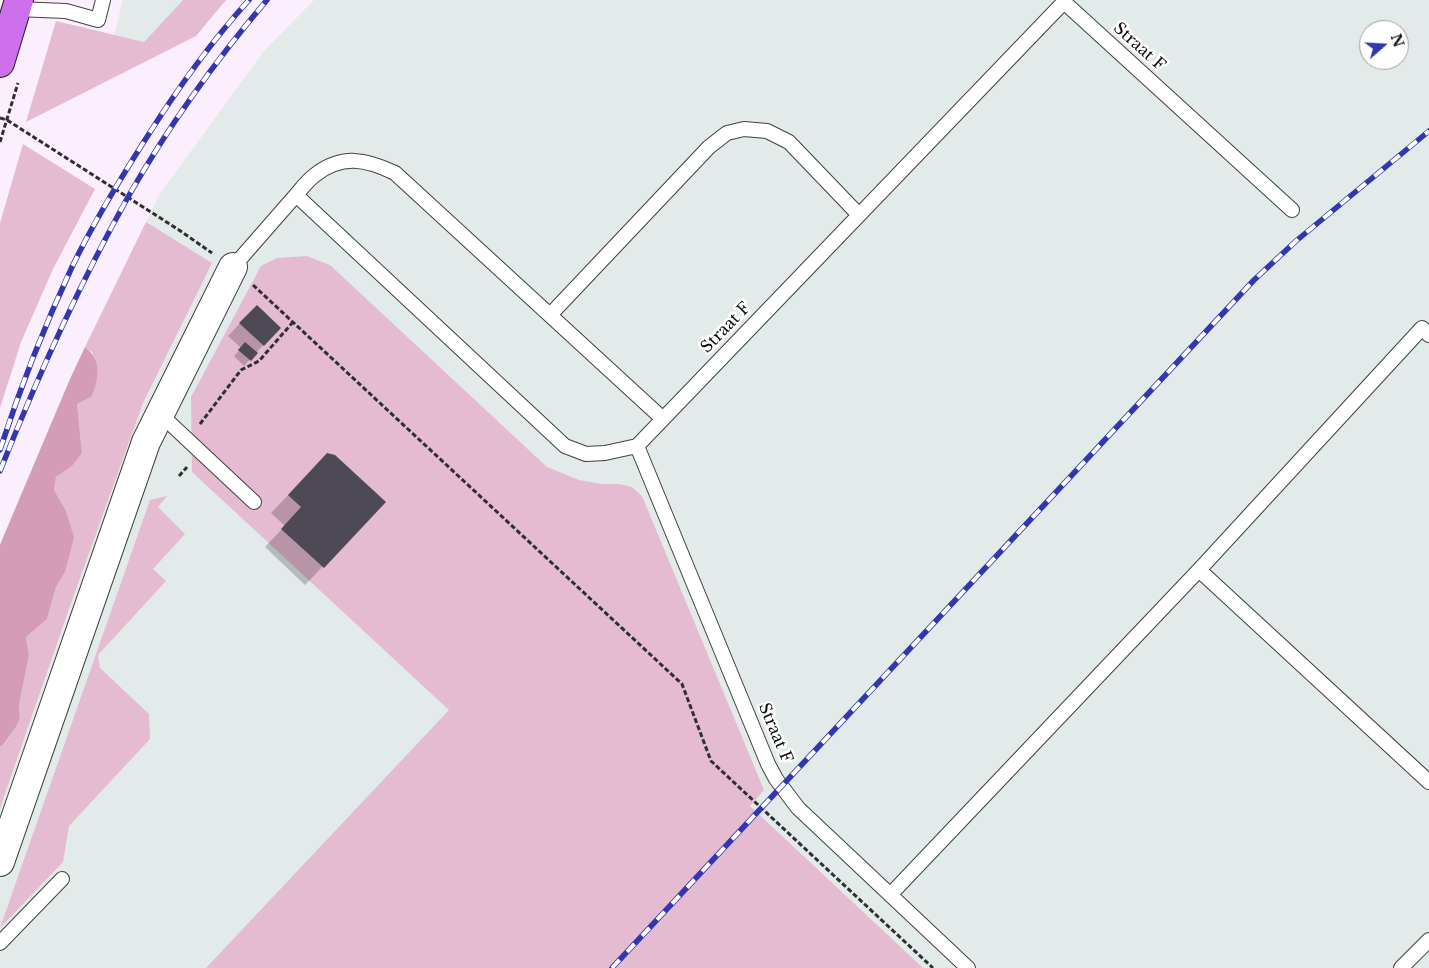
<!DOCTYPE html>
<style>
body{margin:0}
#map{position:relative;width:1429px;height:968px;overflow:hidden;background:#fbeefd;font-family:"Libre Baskerville",serif}
canvas{display:block}
.north{position:absolute;left:1359px;top:20px;width:50px;height:50px;box-sizing:border-box;background:#fff;border:1px solid #9e9e9e;border-radius:50%;rotate:71deg;font-size:14px;font-weight:700;line-height:20px;text-align:center;color:#0d0d0d}
.north::after{content:'';display:block;margin:auto;width:18px;height:22px;background:#3237b0;clip-path:polygon(50% 0,100% 100%,50% 72%,0 100%)}
</style>
<div id="map">
<canvas width="1429" height="968"></canvas>
<div class="north">N</div>
</div>
<script>
const ctx = document.querySelector('canvas').getContext('2d');
ctx.lineJoin = 'round';
function fill(path, color) {
  ctx.fillStyle = color;
  ctx.fill(path, 'evenodd');
}
function strokePath(path, color, width, dash) {
  ctx.strokeStyle = color;
  ctx.lineWidth = width;
  ctx.lineCap = dash ? 'butt' : 'round';
  ctx.setLineDash(dash || []);
  ctx.stroke(path);
}
function drawText(font, color, halo, rows, align = 'center') {
  ctx.font = font + ' "Libre Baskerville",serif';
  ctx.lineWidth = 5;
  ctx.setLineDash([]);
  ctx.textBaseline = 'middle';
  ctx.strokeStyle = halo;
  ctx.fillStyle = color;
  for (const [text, x, y, turn = 0] of rows) {
    ctx.save();
    ctx.translate(x, y);
    ctx.rotate((+turn || 0) * Math.PI / 180);
    ctx.textAlign = isNaN(turn) ? turn : align;
    if (halo) ctx.strokeText(text, 0, 0);
    ctx.fillText(text, 0, 0);
    ctx.restore();
  }
}
fill(new Path2D(`
 M 123,0 L 183,0 L 144,42 L 114,35 Z
 M 314,0 L 1429,0 L 1429,968 L 0,968 L 0,545 L 3,536 L 70,379 L 159,195 L 264,51 ZM 1369,30 L 1399,30 L 1399,60 L 1369,60 Z`), '#e2ebea');
fill(new Path2D(`
 M 183,0 L 226,0 L 196,36 L 26,122 L 56,21 L 144,42 Z
 M 23,144 L 95,189 L 53,269 L 21,342 L 0,408 L 0,223 Z
 M 146,222 L 212,263 L 143,403 L 70,606 L 0,808 L 0,747 L 5,744 L 16,727 L 20,718 L 19,705 L 29,655 L 26,637 L 47,619 L 56,587 L 65,572 L 65,509 L 54,490 L 56,477 L 72,466 L 82,453 L 77,404 L 93,353 L 85,347 Z
 M 307,256 L 330,265 L 547,467 L 579,480 L 602,484 L 619,484 L 632,487 L 642,496 L 764,790 L 750,806 L 923,968 L 206,968 L 449,710 L 192,472 L 191,397 L 261,266 L 277,258 Z
 M 167,496 L 158,507 L 185,534 L 153,569 L 166,581 L 98,655 L 100,668 L 149,714 L 150,739 L 69,826 L 63,862 L 0,928 L 150,500 Z`), '#e5bbd1');
fill(new Path2D(`
 M 85,347 C 102,361 99,377 92,396 L 77,404 L 82,453 L 72,466 L 56,477 L 54,490 L 65,509 L 74,537 L 65,572 L 56,587 L 47,619 L 26,637 L 29,655 L 19,705 L 20,718 L 16,727 L 4,744 L 0,747 L 0,545 L 70,379 Z`), '#d49cb5');
fill(new Path2D(`
 M 245,318 L 279,328 L 244,366 L 234,356 L 241,348 L 228,336 Z
 M 310,472 L 384,502 L 305,585 L 265,547 L 285,526 L 271,513 Z`), '#0003');
fill(new Path2D(`
 M 257,305 L 281,328 L 264,346 L 239,323 Z
 M 245,342 L 258,353 L 251,361 L 238,350 Z
 M 327,453 L 335,455 L 386,502 L 324,568 L 281,529 L 301,507 L 288,495 Z`), '#4e4a55');
const lane = new Path2D(`
 M 16,9 L 66,11 L 98,20 L 103,0
 M 296,195 C 302,188 308,180 315,175 C 342,154 366,159 395,173 L 663,419
 M 233,267 L 296,195 L 565,446 L 586,454 L 605,453 L 637,446
 M 550,315 L 709,147 L 727,133 L 744,129 L 767,131 L 789,142 L 859,215
 M 159,413 L 254,502
 M 1199,570 L 1429,782
 M 890,895 L 1199,570 L 1422,328 L 1429,335
 M 0,943 L 62,879
 M 968,968 L 798,808 L 776,779 L 768,764 L 637,446 L 1064,2 L 1292,210
 M 1401,968 L 1429,940`);
const street = new Path2D(`
 M 0,862 L 146,442 L 233,267`);
const primary = new Path2D(`
 M 0,63 L 19,0`);
strokePath(lane, '#404040', 16);
strokePath(street, '#404040', 30);
strokePath(primary, '#1e1e1e', 30);
strokePath(new Path2D(`
 M 0,118 L 7,120 L 179,230 L 212,253
 M 0,142 L 18,83
 M 253,285 L 682,684 L 711,761 L 933,968
 M 200,424 L 241,370 L 259,361 L 293,322
 M 179,476 L 187,467`), '#2f2f2f', 3, [5, 2.5]);
strokePath(lane, '#fff', 14);
strokePath(street, '#fff', 28);
strokePath(primary, '#ce70ec', 28);
const rail = new Path2D(`
 M 0,450 C 20,388 44,327 72,267 C 93,223 119,181 145,140 C 176,91 210,43 249,0
 M 0,471 C 37,378 79,285 128,197 C 168,127 215,61 267,0
 M 612,968 L 1254,280 L 1296,241 L 1429,131`);
strokePath(rail, '#3237b0', 5.5);
strokePath(rail, '#fff', 4, [11]);
drawText('16px', '#0d0d0d', '#fff', [
 ["Straat F",1139,47,42],
 ["Straat F",726,328,-46],
 ["Straat F",775,733,67]
]);
</script>
